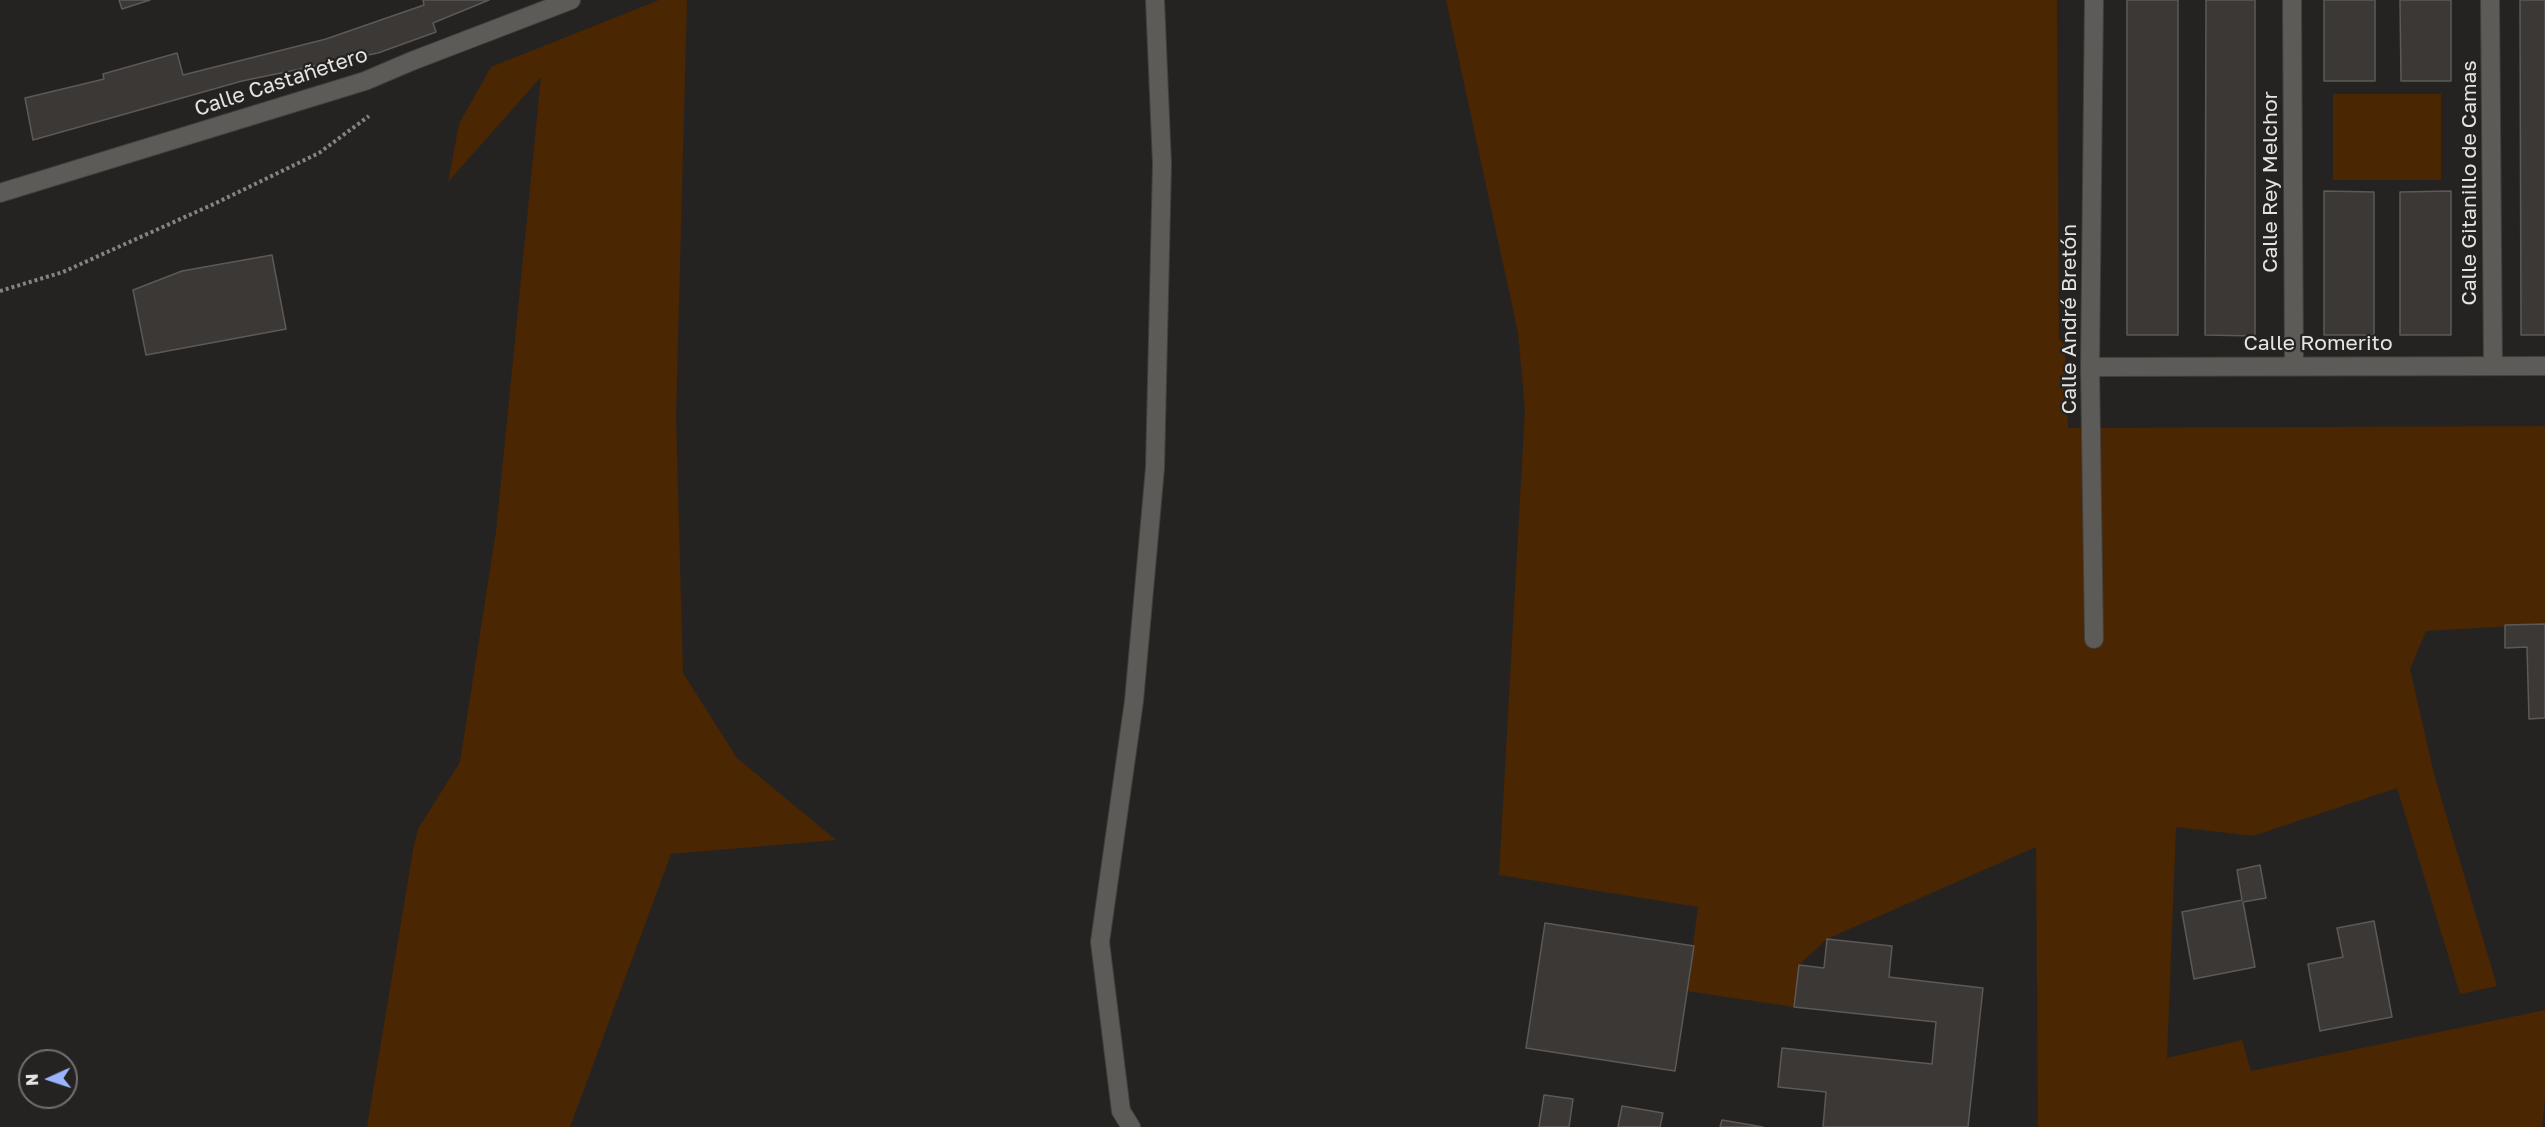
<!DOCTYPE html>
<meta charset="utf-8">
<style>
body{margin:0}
#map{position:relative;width:2545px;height:1127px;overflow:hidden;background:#252321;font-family:"Golos Text",sans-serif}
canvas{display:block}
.north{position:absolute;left:18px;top:1049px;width:60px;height:60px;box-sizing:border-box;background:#252321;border:2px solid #72706f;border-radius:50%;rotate:267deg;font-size:16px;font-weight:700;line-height:24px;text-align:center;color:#e6e4e3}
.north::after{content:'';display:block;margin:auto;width:21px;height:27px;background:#99b5fd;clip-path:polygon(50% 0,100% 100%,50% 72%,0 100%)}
</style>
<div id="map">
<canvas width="2545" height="1127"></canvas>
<div class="north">N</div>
</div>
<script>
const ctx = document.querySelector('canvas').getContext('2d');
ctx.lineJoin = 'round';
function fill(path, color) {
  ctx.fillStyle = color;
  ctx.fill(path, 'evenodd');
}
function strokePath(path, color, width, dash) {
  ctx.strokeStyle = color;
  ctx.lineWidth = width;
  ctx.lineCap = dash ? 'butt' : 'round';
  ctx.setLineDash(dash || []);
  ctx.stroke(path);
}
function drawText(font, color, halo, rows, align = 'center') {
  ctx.font = font + ' "Golos Text",sans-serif';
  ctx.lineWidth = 4.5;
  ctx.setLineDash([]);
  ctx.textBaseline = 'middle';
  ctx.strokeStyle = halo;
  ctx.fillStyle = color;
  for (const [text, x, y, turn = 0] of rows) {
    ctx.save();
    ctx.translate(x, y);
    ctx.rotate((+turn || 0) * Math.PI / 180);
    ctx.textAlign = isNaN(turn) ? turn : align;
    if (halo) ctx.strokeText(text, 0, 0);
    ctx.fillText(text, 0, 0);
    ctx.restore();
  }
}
fill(new Path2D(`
 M 659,0 L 687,0 L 676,416 L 683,673 L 737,758 L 836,840 L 671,854 L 570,1127 L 367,1127 L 413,850 L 418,829 L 460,762 L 496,531 L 541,77 L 448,182 L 459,124 L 491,67 Z
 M 1446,0 L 2057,0 L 2059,340 L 2065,343 L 2068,428 L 2545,426 L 2545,624 L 2426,631 L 2410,669 L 2434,774 L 2497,986 L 2460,994 L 2397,788 L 2253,836 L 2176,827 L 2167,1058 L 2242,1040 L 2251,1071 L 2545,1010 L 2545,1098 L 2542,1127 L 2038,1127 L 2036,847 L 1827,939 L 1799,965 L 1794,1007 L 1687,991 L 1698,907 L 1499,875 L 1525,410 L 1518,333 Z
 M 2333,94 L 2441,94 L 2441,180 L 2333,180 Z`), '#4a2602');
const building = new Path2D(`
 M 119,0 L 150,0 L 122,9 Z
 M 423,0 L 489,0 L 433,23 L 436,32 L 378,53 L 242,81 L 33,140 L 25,98 L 104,79 L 103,74 L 177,53 L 183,75 L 326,39 L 424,5 Z
 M 2127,0 L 2178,0 L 2178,335 L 2127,335 Z
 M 2206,0 L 2255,0 L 2255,336 L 2205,335 Z
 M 2324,0 L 2375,0 L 2375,81 L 2324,81 Z
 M 2400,0 L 2451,0 L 2451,81 L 2401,81 Z
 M 2520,0 L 2545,0 L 2545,335 L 2521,335 Z
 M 2324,191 L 2374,192 L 2374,335 L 2324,335 Z
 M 2451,191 L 2451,335 L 2400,335 L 2400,192 Z
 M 272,255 L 286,329 L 146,355 L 133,290 L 182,271 Z
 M 2545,624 L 2545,718 L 2529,719 L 2527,647 L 2505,648 L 2505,625 Z
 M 2260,865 L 2266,898 L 2243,902 L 2255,967 L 2194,979 L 2182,912 L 2242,900 L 2237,870 Z
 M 2374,921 L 2392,1017 L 2320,1031 L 2308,964 L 2343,957 L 2337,928 Z
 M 1545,923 L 1694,946 L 1675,1071 L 1526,1048 Z
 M 1827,939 L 1892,946 L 1889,977 L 1983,988 L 1968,1127 L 1823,1127 L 1826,1092 L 1778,1087 L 1782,1048 L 1932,1064 L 1936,1022 L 1794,1007 L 1799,965 L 1824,968 Z
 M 1544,1095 L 1573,1099 L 1569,1127 L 1539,1127 Z
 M 1622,1106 L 1663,1113 L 1660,1127 L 1618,1127 Z
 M 1722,1120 L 1763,1127 L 1720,1127 Z`);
fill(building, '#3b3836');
strokePath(building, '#5c5957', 1.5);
const minor = new Path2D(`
 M 2094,0 L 2090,367 L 2094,639
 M 2292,0 L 2294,365
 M 2490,0 L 2493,365
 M 0,193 L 365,81 L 412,61 L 571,0
 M 2090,367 L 2545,366
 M 1131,1127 L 1121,1111 L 1100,942 L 1134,701 L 1155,468 L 1162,164 L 1155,0`);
strokePath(minor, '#42403e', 20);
strokePath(new Path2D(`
 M 0,291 L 63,272 L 216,203 L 319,153 L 369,116`), '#868483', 4, [3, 3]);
strokePath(minor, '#5d5b58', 18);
drawText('21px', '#e6e4e3', '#252321', [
 ["Calle Castañetero",281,82,-18],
 ["Calle Rey Melchor",2270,182,-90],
 ["Calle Gitanillo de Camas",2469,183,-90],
 ["Calle André Bretón",2069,319,-90],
 ["Calle Romerito",2318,343]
]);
</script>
